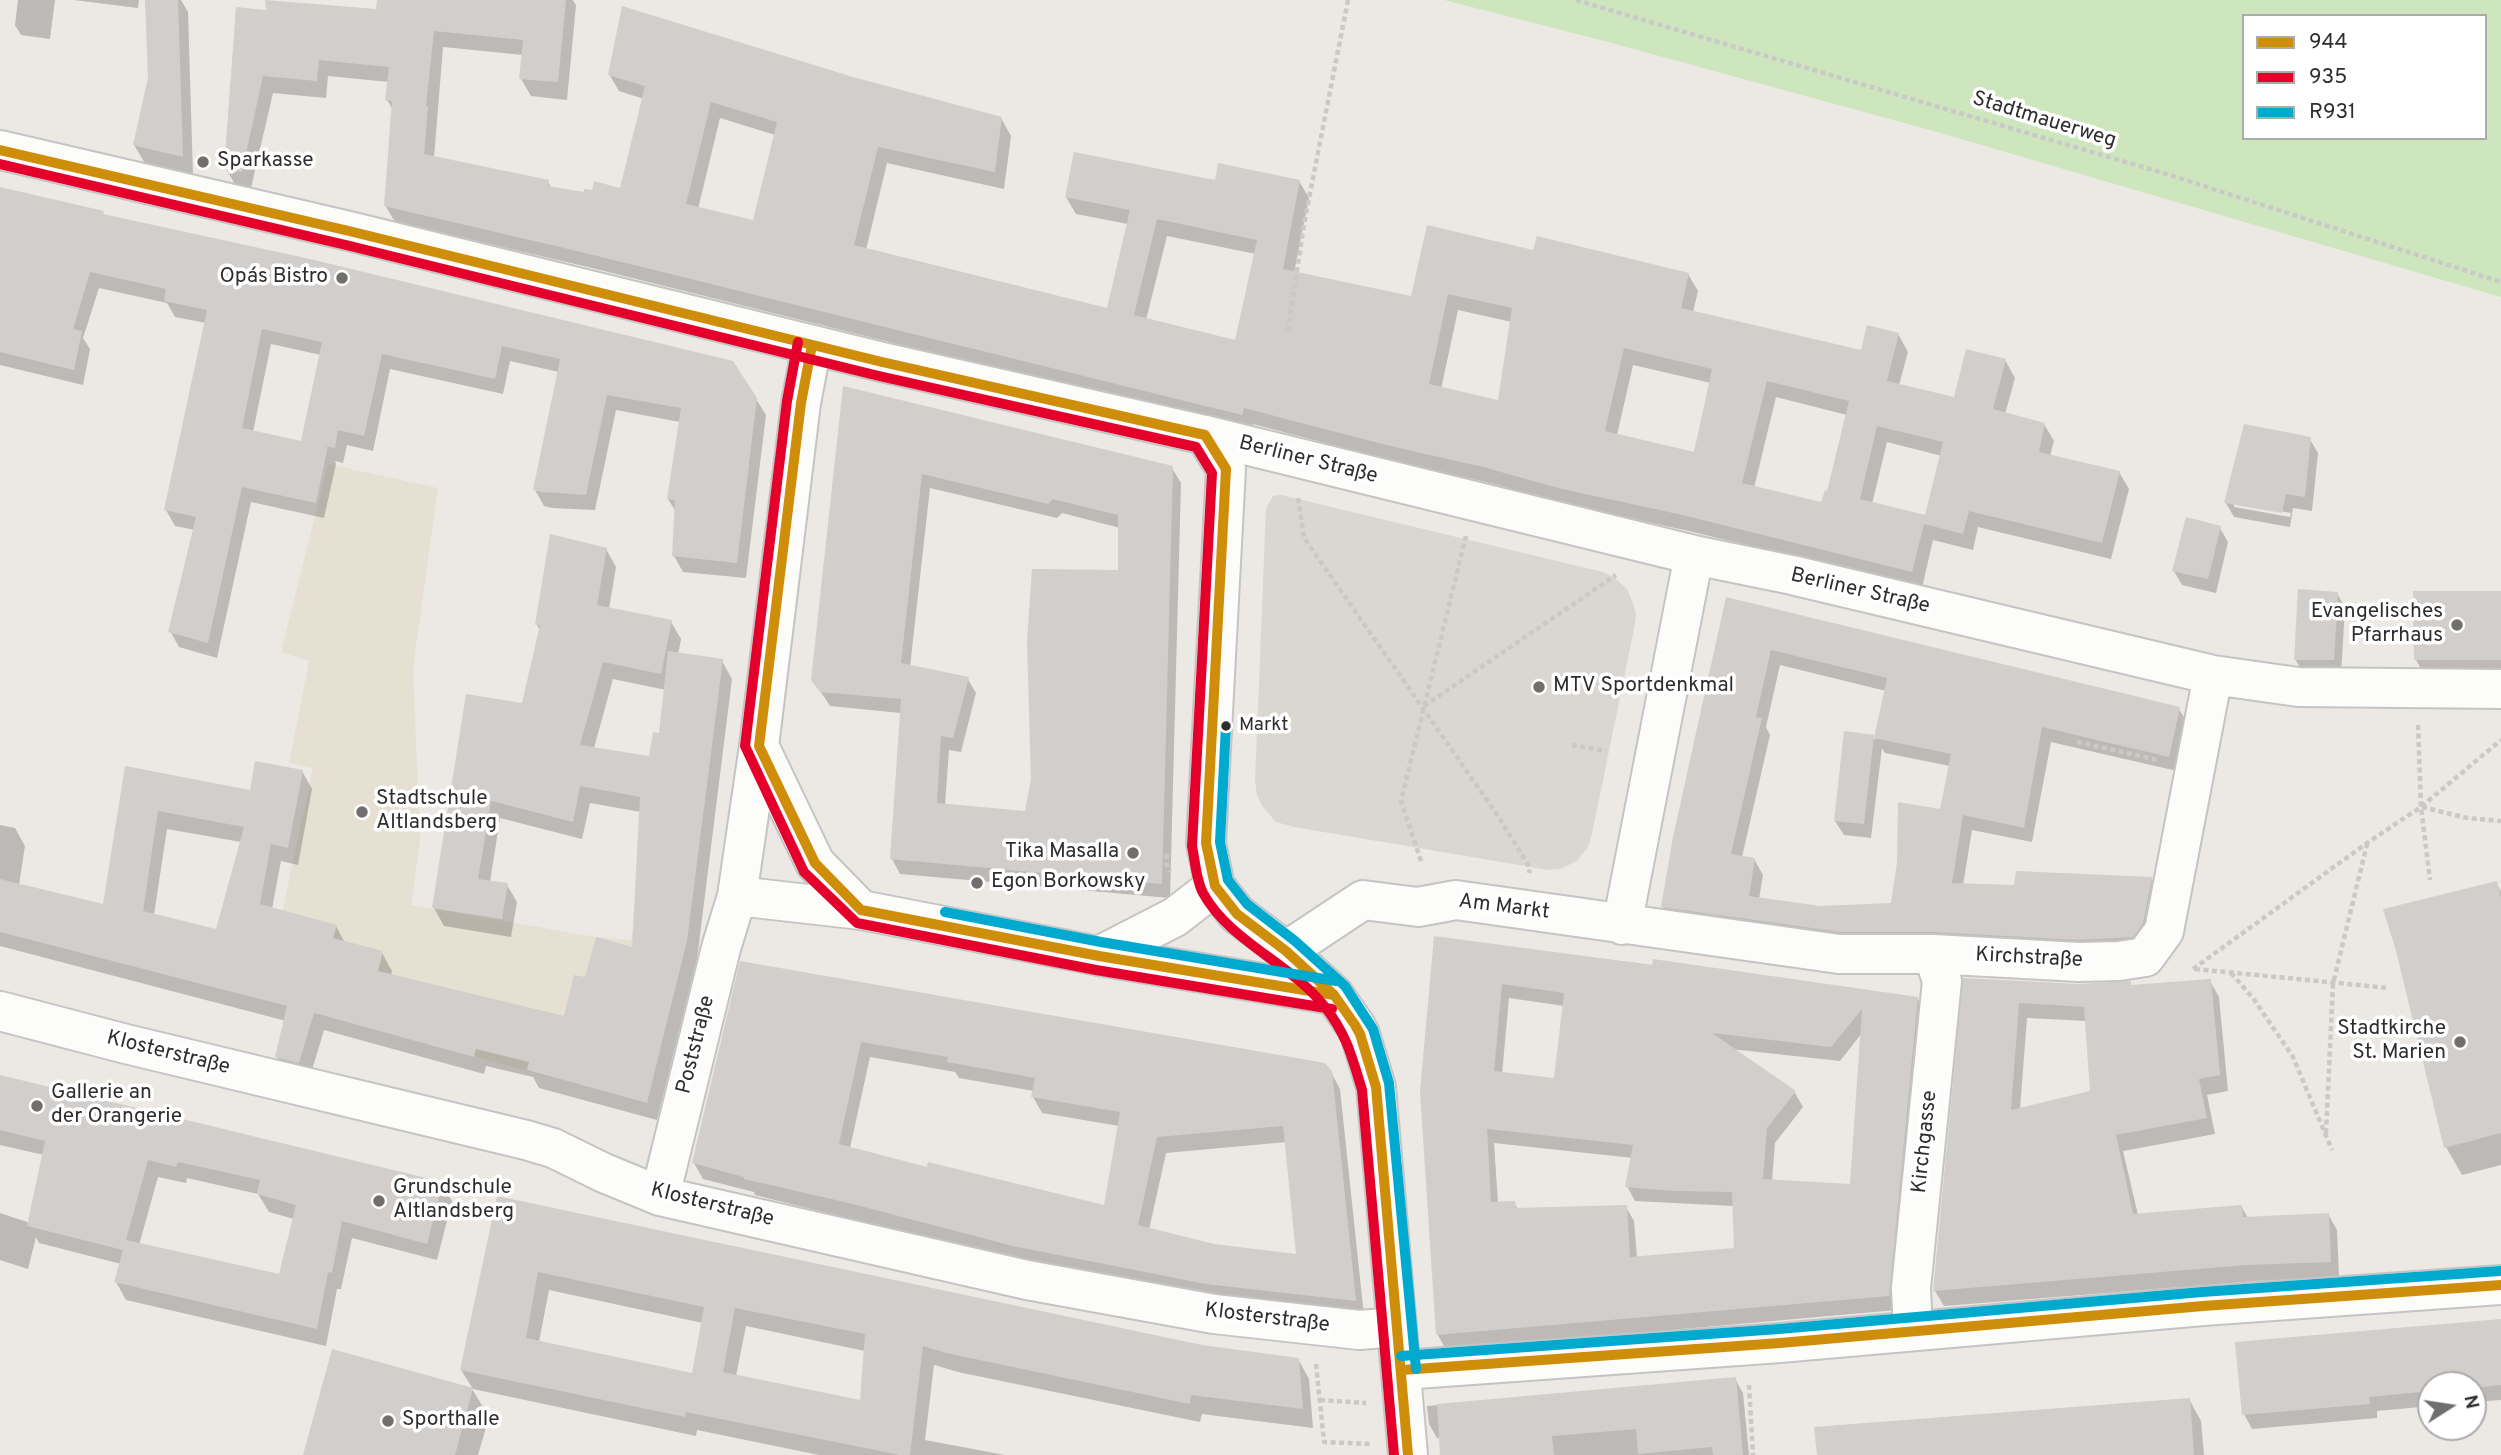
<!DOCTYPE html>
<meta charset="utf-8">
<style>
body{margin:0}
#map{position:relative;width:2501px;height:1455px;overflow:hidden;background:#ece8e4;font-family:Overpass,sans-serif}
canvas{display:block}
.legend{position:absolute;left:2242px;top:14px;width:245px;height:126px;box-sizing:border-box;background:#fff;border:2px solid #ababab;margin:0;padding:9px 12px;list-style:none;font-size:21px;color:#2e2e2e}
.legend li{display:flex;align-items:center;gap:14px;height:35px}
.legend b{width:35px;border:2px solid #ababab}
.north{position:absolute;left:2417px;top:1371px;width:70px;height:70px;box-sizing:border-box;background:#fff;border:2px solid #ababab;border-radius:50%;rotate:78deg;font-size:19px;font-weight:700;line-height:28px;text-align:center;color:#2e2e2e}
.north::after{content:'';display:block;margin:auto;width:24px;height:32px;background:#706f6e;clip-path:polygon(50% 0,100% 100%,50% 72%,0 100%)}
</style>
<div id="map">
<canvas width="2501" height="1455"></canvas>
<ul class="legend">
<li><b style="height:9px;background:#cf8e09"></b>944</li>
<li><b style="height:9px;background:#e4002b"></b>935</li>
<li><b style="height:9px;background:#00a9ce"></b>R931</li>
</ul>
<div class="north">N</div>
</div>
<script>
const ctx = document.querySelector('canvas').getContext('2d');
ctx.lineJoin = 'round';
function fill(path, color) {
  ctx.fillStyle = color;
  ctx.fill(path, 'evenodd');
}
function strokePath(path, color, width, dash) {
  ctx.strokeStyle = color;
  ctx.lineWidth = width;
  ctx.lineCap = dash ? 'butt' : 'round';
  ctx.setLineDash(dash || []);
  ctx.stroke(path);
}
function drawText(font, color, halo, rows, align = 'center') {
  ctx.font = font + ' Overpass,sans-serif';
  ctx.lineWidth = 7;
  ctx.setLineDash([]);
  ctx.textBaseline = 'middle';
  ctx.strokeStyle = halo;
  ctx.fillStyle = color;
  for (const [text, x, y, turn = 0] of rows) {
    ctx.save();
    ctx.translate(x, y);
    ctx.rotate((+turn || 0) * Math.PI / 180);
    ctx.textAlign = isNaN(turn) ? turn : align;
    if (halo) ctx.strokeText(text, 0, 0);
    ctx.fillText(text, 0, 0);
    ctx.restore();
  }
}
fill(new Path2D(`
 M 328,464 L 438,488 L 413,668 L 420,841 L 411,905 L 596,937 L 631,940 L 633,927 L 687,940 L 647,1103 L 238,993 L 281,918 L 313,768 L 289,763 L 309,661 L 281,652 Z`), '#e6e0d3');
fill(new Path2D(`
 M 1444,0 L 2501,0 L 2501,297 L 1937,132 L 1612,43 ZM 2244,16 L 2485,16 L 2485,138 L 2244,138 Z`), '#cee6be');
fill(new Path2D(`
 M 1281,495 L 1603,572 L 1614,577 L 1627,589 L 1633,603 L 1636,615 L 1635,624 L 1592,834 L 1588,847 L 1577,861 L 1560,869 L 1549,870 L 1294,827 L 1276,822 L 1262,806 L 1257,795 L 1255,781 L 1266,508 L 1273,496 Z`), '#dad6d2');
fill(new Path2D(`
 M 18,0 L 55,0 L 50,39 L 21,35 L 15,25 Z
 M 74,0 L 139,0 L 138,8 Z
 M 146,0 L 181,0 L 188,12 L 193,176 L 146,165 L 134,145 L 149,78 Z
 M 379,0 L 573,0 L 576,5 L 567,100 L 531,96 L 521,79 L 523,55 L 443,47 L 434,158 L 548,182 L 552,189 L 585,194 L 621,190 L 644,99 L 619,91 L 609,74 L 853,79 L 1001,118 L 1011,136 L 1004,189 L 887,163 L 866,250 L 1108,310 L 1128,224 L 1076,214 L 1066,197 L 1216,182 L 1299,181 L 1309,198 L 1294,273 L 1412,298 L 1534,252 L 1688,274 L 1698,291 L 1693,312 L 1862,352 L 1898,334 L 1908,352 L 1899,385 L 1956,399 L 2005,360 L 2015,378 L 2005,414 L 2044,424 L 2054,441 L 2050,456 L 2119,472 L 2129,489 L 2111,559 L 1978,527 L 1973,550 L 1933,540 L 1922,588 L 1689,531 L 1573,506 L 1494,484 L 1397,462 L 1253,424 L 1251,432 L 588,267 L 395,222 L 385,205 L 393,110 L 387,100 L 389,82 L 328,76 L 326,98 L 273,93 L 251,188 L 236,186 L 226,169 L 267,12 L 378,11 ZM 720,118 L 775,135 L 754,222 L 698,209 ZM 1167,236 L 1256,254 L 1236,342 L 1146,320 ZM 1458,310 L 1512,322 L 1499,403 L 1441,389 ZM 1633,365 L 1711,383 L 1695,454 L 1617,435 ZM 1776,397 L 1847,415 L 1828,493 L 1823,505 L 1754,488 ZM 1887,442 L 1942,456 L 1927,517 L 1872,504 Z
 M 0,189 L 103,213 L 105,217 L 756,399 L 766,415 L 746,578 L 683,572 L 674,556 L 676,512 L 668,499 L 680,422 L 616,410 L 595,510 L 552,508 L 544,506 L 535,490 L 559,372 L 510,361 L 503,394 L 390,369 L 373,451 L 347,445 L 343,463 L 335,461 L 336,464 L 324,518 L 251,502 L 217,658 L 179,647 L 170,631 L 195,530 L 175,526 L 166,510 L 206,323 L 175,317 L 167,303 L 99,288 L 83,338 L 90,349 L 83,385 L 0,365 ZM 271,344 L 321,355 L 302,443 L 253,432 Z
 M 845,388 L 1172,468 L 1181,483 L 1170,898 L 900,874 L 892,859 L 901,713 L 830,706 L 813,680 ZM 930,488 L 1057,518 L 1062,513 L 1120,528 L 1119,572 L 1026,813 L 945,805 L 949,750 L 961,752 L 976,693 L 967,678 L 910,667 Z
 M 2309,438 L 2318,453 L 2312,511 L 2293,508 L 2290,527 L 2234,517 L 2226,503 ZM 2234,503 L 2291,513 L 2290,517 L 2234,507 Z
 M 2220,528 L 2228,542 L 2216,593 L 2182,585 L 2174,571 Z
 M 606,549 L 616,567 L 609,609 L 671,622 L 681,639 L 678,655 L 722,661 L 732,679 L 697,959 L 657,1120 L 539,1088 L 533,1077 L 486,1066 L 484,1074 L 324,1030 L 309,1080 L 288,1075 L 277,1057 L 286,1021 L 0,946 L 0,825 L 15,828 L 25,846 L 19,885 L 105,907 L 127,768 L 251,792 L 302,771 L 312,789 L 298,865 L 281,861 L 272,909 L 336,926 L 345,943 L 382,953 L 392,971 L 391,976 L 565,1018 L 587,980 L 634,949 L 641,812 L 590,803 L 582,839 L 500,818 L 490,882 L 507,885 L 517,902 L 511,937 L 444,926 L 434,908 L 523,705 L 540,631 L 537,625 ZM 613,679 L 666,690 L 661,735 L 651,758 L 594,748 ZM 167,829 L 241,842 L 217,931 L 154,915 Z
 M 2337,593 L 2345,608 L 2341,674 L 2304,674 L 2295,659 Z
 M 2501,593 L 2501,681 L 2428,681 L 2416,660 Z
 M 1727,599 L 2179,709 L 2188,724 L 2177,771 L 2051,742 L 2032,842 L 1972,830 L 1963,885 L 2015,886 L 2151,878 L 2159,894 L 2151,939 L 2089,955 L 1672,922 L 1663,907 ZM 1780,665 L 1886,691 L 1875,740 L 1873,737 L 1835,821 L 1844,835 L 1871,838 L 1882,748 L 1885,753 L 1950,766 L 1941,811 L 1893,905 L 1820,907 L 1759,899 L 1763,875 L 1754,859 L 1742,857 L 1770,735 L 1766,727 Z
 M 2496,883 L 2501,891 L 2501,1165 L 2462,1175 L 2446,1147 Z
 M 1435,938 L 1917,998 L 1926,1013 L 1897,1310 L 1446,1350 L 1438,1335 L 1422,1092 ZM 1509,998 L 1564,1006 L 1556,1080 L 1502,1074 ZM 1862,1033 L 1852,1185 L 1772,1181 L 1775,1143 L 1803,1107 L 1795,1093 L 1731,1049 L 1840,1061 ZM 1494,1143 L 1633,1158 L 1627,1186 L 1635,1201 L 1734,1206 L 1735,1250 L 1637,1258 L 1634,1221 L 1626,1207 L 1518,1209 L 1514,1203 L 1498,1203 Z
 M 742,963 L 1331,1072 L 1340,1089 L 1364,1316 L 1217,1299 L 1023,1262 L 755,1195 L 754,1192 L 703,1179 L 694,1163 ZM 870,1057 L 955,1072 L 959,1078 L 1034,1091 L 1033,1097 L 1042,1113 L 1119,1126 L 1106,1207 L 929,1169 L 850,1148 ZM 1287,1142 L 1298,1256 L 1214,1246 L 1149,1230 L 1166,1153 Z
 M 1965,979 L 2078,986 L 2130,983 L 2133,987 L 2210,981 L 2219,997 L 2228,1091 L 2207,1095 L 2215,1134 L 2123,1151 L 2138,1215 L 2241,1206 L 2248,1218 L 2328,1214 L 2337,1230 L 2339,1277 L 2256,1281 L 1944,1306 L 1935,1291 ZM 2027,1018 L 2087,1021 L 2092,1093 L 2020,1109 Z
 M 0,1078 L 442,1184 L 452,1201 L 437,1260 L 352,1238 L 341,1289 L 337,1289 L 326,1346 L 126,1300 L 116,1282 L 121,1264 L 39,1243 L 36,1237 L 28,1269 L 0,1260 L 0,1213 L 27,1222 L 29,1225 L 44,1155 L 0,1145 ZM 158,1177 L 186,1183 L 187,1178 L 258,1194 L 269,1212 L 294,1219 L 281,1276 L 139,1245 Z
 M 499,1198 L 1202,1347 L 1298,1359 L 1309,1379 L 1313,1428 L 1202,1414 L 1200,1422 L 958,1372 L 934,1365 L 925,1440 L 1005,1455 L 819,1455 L 697,1430 L 696,1436 L 473,1389 L 461,1370 ZM 549,1290 L 703,1323 L 694,1375 L 539,1342 ZM 746,1326 L 865,1351 L 861,1402 L 736,1376 Z
 M 2501,1320 L 2501,1400 L 2473,1402 L 2473,1385 L 2431,1385 L 2431,1406 L 2377,1411 L 2377,1418 L 2252,1429 L 2244,1414 Z
 M 1735,1379 L 1743,1393 L 1749,1455 L 1510,1455 L 1510,1448 L 1437,1438 L 1429,1424 L 1427,1406 Z
 M 472,1389 L 489,1417 L 478,1455 L 305,1455 Z
 M 2189,1399 L 2201,1421 L 2204,1455 L 1818,1455 Z`), '#0003');
fill(new Path2D(`
 M 145,0 L 178,0 L 183,157 L 133,145 L 148,78 Z
 M 265,0 L 376,9 L 377,0 L 566,0 L 558,82 L 519,79 L 523,40 L 434,31 L 426,106 L 428,106 L 424,154 L 549,180 L 548,186 L 584,192 L 584,189 L 592,190 L 594,181 L 620,188 L 645,86 L 608,75 L 622,6 L 853,77 L 1002,117 L 995,172 L 878,147 L 854,245 L 1107,308 L 1130,210 L 1065,197 L 1074,152 L 1215,180 L 1218,163 L 1300,180 L 1283,269 L 1411,296 L 1427,225 L 1533,250 L 1537,236 L 1689,273 L 1681,308 L 1861,350 L 1867,325 L 1899,333 L 1887,381 L 1954,397 L 1966,349 L 2006,359 L 1993,409 L 2045,423 L 2039,452 L 2120,471 L 2102,543 L 1969,511 L 1963,534 L 1924,524 L 1912,572 L 1678,514 L 1562,489 L 1483,467 L 1386,445 L 1244,408 L 1242,415 L 577,251 L 384,206 L 392,101 L 385,100 L 389,67 L 319,60 L 317,81 L 263,76 L 242,172 L 224,169 L 236,7 L 266,10 ZM 711,102 L 777,122 L 753,220 L 686,204 ZM 1157,219 L 1257,240 L 1235,340 L 1134,315 ZM 1448,294 L 1512,308 L 1498,400 L 1429,384 ZM 1624,348 L 1712,369 L 1694,452 L 1605,431 ZM 1767,381 L 1849,401 L 1827,491 L 1825,490 L 1821,502 L 1742,483 ZM 1877,426 L 1943,442 L 1925,515 L 1860,499 Z
 M 0,187 L 104,211 L 103,214 L 310,259 L 733,361 L 757,398 L 737,563 L 672,556 L 675,500 L 667,499 L 681,408 L 607,395 L 586,495 L 542,492 L 533,490 L 560,359 L 502,346 L 495,379 L 382,354 L 364,436 L 338,430 L 335,448 L 320,445 L 328,446 L 316,503 L 242,487 L 208,643 L 168,632 L 196,517 L 164,510 L 207,310 L 164,301 L 166,289 L 90,272 L 73,329 L 82,331 L 74,370 L 0,352 ZM 262,329 L 322,342 L 301,441 L 242,428 Z
 M 843,386 L 1173,466 L 1162,884 L 890,859 L 901,699 L 820,692 L 811,680 ZM 922,474 L 1048,504 L 1053,499 L 1118,515 L 1118,570 L 1032,569 L 1027,641 L 1031,780 L 1025,811 L 937,803 L 941,736 L 953,738 L 969,677 L 901,663 Z
 M 2244,424 L 2311,437 L 2305,497 L 2286,494 L 2282,513 L 2224,503 Z
 M 2186,517 L 2221,526 L 2208,579 L 2172,571 Z
 M 550,534 L 607,548 L 597,605 L 672,620 L 661,674 L 603,662 L 580,745 L 649,756 L 653,732 L 659,733 L 668,651 L 723,659 L 687,941 L 647,1103 L 527,1070 L 529,1062 L 476,1049 L 474,1057 L 314,1013 L 299,1063 L 275,1057 L 287,1006 L 0,932 L 0,879 L 103,904 L 125,766 L 250,790 L 255,761 L 303,770 L 288,848 L 271,844 L 260,904 L 337,925 L 333,938 L 383,951 L 378,971 L 564,1016 L 574,975 L 585,977 L 596,937 L 632,947 L 640,797 L 580,786 L 573,822 L 491,801 L 478,879 L 508,883 L 502,919 L 432,908 L 466,694 L 522,703 L 540,625 L 535,625 ZM 158,811 L 244,827 L 216,929 L 143,911 Z
 M 2298,589 L 2338,592 L 2334,660 L 2294,660 Z
 M 2413,591 L 2501,591 L 2501,660 L 2414,660 Z
 M 1726,597 L 2180,707 L 2169,757 L 2042,727 L 2024,828 L 1963,815 L 1952,883 L 2014,885 L 2016,871 L 2152,877 L 2143,923 L 2133,937 L 2079,940 L 1934,932 L 1841,932 L 1661,907 L 1673,837 ZM 1771,650 L 1887,678 L 1874,738 L 1951,754 L 1940,809 L 1898,802 L 1897,862 L 1891,903 L 1820,906 L 1749,896 L 1755,858 L 1731,854 L 1762,718 L 1756,717 Z
 M 1844,731 L 1874,735 L 1864,824 L 1834,821 Z
 M 2497,881 L 2501,898 L 2501,1133 L 2444,1148 L 2396,951 L 2383,909 Z
 M 1434,936 L 1652,965 L 1653,959 L 1918,997 L 1889,1296 L 1436,1335 L 1420,1092 ZM 1502,984 L 1564,993 L 1554,1078 L 1494,1071 ZM 1862,1009 L 1850,1184 L 1763,1179 L 1767,1128 L 1796,1091 L 1712,1033 L 1831,1047 ZM 1487,1129 L 1633,1145 L 1625,1187 L 1675,1191 L 1732,1192 L 1734,1248 L 1630,1257 L 1627,1205 L 1516,1208 L 1515,1201 L 1491,1202 Z
 M 740,961 L 1325,1063 L 1332,1071 L 1356,1301 L 1206,1284 L 1013,1246 L 849,1203 L 744,1179 L 744,1177 L 692,1163 ZM 861,1042 L 948,1057 L 947,1062 L 1035,1078 L 1031,1097 L 1120,1112 L 1104,1205 L 928,1162 L 927,1167 L 839,1144 ZM 1283,1126 L 1296,1254 L 1214,1244 L 1138,1225 L 1157,1137 Z
 M 1963,978 L 2078,984 L 2131,981 L 2131,985 L 2211,979 L 2220,1075 L 2199,1079 L 2207,1118 L 2116,1135 L 2133,1214 L 2242,1205 L 2243,1217 L 2329,1213 L 2331,1262 L 2246,1265 L 1933,1291 ZM 2019,1003 L 2084,1007 L 2090,1091 L 2011,1110 Z
 M 0,1075 L 443,1182 L 427,1244 L 342,1221 L 332,1273 L 328,1272 L 317,1329 L 114,1282 L 123,1250 L 27,1226 L 45,1141 L 0,1130 ZM 148,1160 L 176,1167 L 178,1162 L 260,1180 L 257,1194 L 296,1205 L 279,1274 L 126,1240 Z
 M 497,1196 L 1202,1345 L 1299,1358 L 1303,1409 L 1191,1395 L 1190,1404 L 946,1353 L 923,1346 L 910,1455 L 900,1455 L 686,1412 L 685,1417 L 460,1370 ZM 538,1272 L 704,1307 L 692,1373 L 526,1338 ZM 735,1308 L 865,1334 L 860,1400 L 723,1372 Z
 M 2501,1319 L 2501,1385 L 2473,1388 L 2473,1385 L 2431,1385 L 2431,1391 L 2369,1397 L 2370,1404 L 2242,1415 L 2235,1342 Z
 M 332,1349 L 473,1388 L 455,1455 L 303,1455 Z
 M 1736,1377 L 1743,1455 L 1713,1455 L 1712,1447 L 1638,1454 L 1636,1429 L 1552,1436 L 1554,1455 L 1440,1455 L 1437,1404 Z
 M 2190,1398 L 2194,1455 L 1817,1455 L 1814,1427 Z`), '#d1cecb');
const street = new Path2D(`
 M 1205,435 L 1694,555 L 1792,575 L 2213,675 L 2298,687 L 2501,689
 M 737,896 L 861,910
 M 1622,925 L 1694,555
 M 1286,951 L 1363,900 L 1418,907 L 1456,900 L 1839,954 L 1933,954 L 2079,962 L 2119,961 L 2145,957 L 2164,931 L 2213,675
 M 1099,956 L 1334,995
 M 0,1011 L 126,1044 L 526,1140 L 553,1148 L 604,1173 L 660,1196 L 1027,1280 L 1214,1314 L 1359,1330 L 1397,1327
 M 660,1196 L 721,948 L 737,896 L 759,746
 M 1913,1331 L 1911,1288 L 1942,981 L 1933,954`);
const secondary = new Path2D(`
 M 0,150 L 349,231 L 882,362 L 1205,435 L 1226,469 L 1206,843 L 1215,886 L 1237,914 L 1286,951 L 1334,995 L 1355,1025 L 1360,1034 L 1376,1087 L 1408,1455
 M 812,345 L 801,403 L 759,746 L 815,863 L 861,910 L 1099,956 L 1175,917 L 1215,886
 M 1402,1370 L 1780,1343 L 2203,1306 L 2501,1285`);
strokePath(street, '#c5c4c5', 42);
strokePath(secondary, '#c5c4c5', 42);
strokePath(new Path2D(`
 M 1576,0 L 2173,176 L 2501,282
 M 1288,331 L 1304,224 L 1348,0
 M 1298,498 L 1304,538 L 1496,813 L 1530,868 L 1529,873
 M 1424,706 L 1616,575
 M 2418,725 L 2421,807 L 2430,880
 M 2077,742 L 2158,760
 M 1572,745 L 1606,751
 M 2422,807 L 2467,818 L 2501,821
 M 1167,854 L 1166,863 L 1170,872
 M 1421,861 L 1401,801 L 1466,536
 M 2193,969 L 2367,843 L 2421,807 L 2501,740
 M 2195,969 L 2389,988
 M 2231,973 L 2253,998 L 2293,1057 L 2332,1150
 M 2326,1133 L 2333,984 L 2367,844
 M 1316,1364 L 1324,1442 L 1370,1444
 M 1749,1385 L 1753,1455
 M 1320,1400 L 1366,1403`), '#c9c9c8', 4.5, [5, 3.5]);
strokePath(street, '#fcfcfb', 38);
strokePath(secondary, '#fcfcfb', 38);
strokePath(new Path2D(`
 M 0,150 L 349,231 L 882,362 L 1205,435
 M 812,345 L 801,403 L 759,746 L 815,863 L 861,910 L 1099,956 L 1334,995
 M 1205,435 L 1226,469 L 1206,843 L 1215,886 L 1237,914 L 1286,951 L 1334,995 L 1355,1025 L 1360,1034 L 1376,1087 L 1408,1455
 M 1402,1370 L 1780,1343 L 2203,1306 L 2501,1285`), '#cf8e09', 10);
strokePath(new Path2D(`
 M 0,164 L 346,245 L 879,376 L 1196,447 L 1212,473 L 1192,846 C 1195,860 1196,880 1203,893 C 1229,941 1292,964 1325,1007 C 1347,1035 1352,1057 1362,1090 L 1394,1455
 M 798,342 L 787,401 L 745,746 L 804,872 L 857,923 L 1096,970 L 1332,1009`), '#e4002b', 10);
strokePath(new Path2D(`
 M 1226,726 L 1220,842 L 1228,880 L 1247,904 L 1295,941 L 1345,986 L 1373,1029 L 1389,1083 L 1416,1369
 M 945,912 L 1101,942 L 1336,981
 M 1401,1356 L 1779,1329 L 2202,1292 L 2500,1271`), '#00a9ce', 10);
for (const [x, y, r, color] of [
 [203,162,7,"#706f6e"],
 [342,278,7,"#706f6e"],
 [2457,625,7,"#706f6e"],
 [1539,687,7,"#706f6e"],
 [1226,726,6,"#2e2e2e"],
 [362,812,7,"#706f6e"],
 [1133,853,7,"#706f6e"],
 [977,883,7,"#706f6e"],
 [2460,1042,7,"#706f6e"],
 [37,1106,7,"#706f6e"],
 [379,1201,7,"#706f6e"],
 [388,1421,7,"#706f6e"]
]) {
  const dot = new Path2D();
  dot.arc(x, y, r, 0, 2 * Math.PI);
  ctx.fillStyle = color;
  ctx.fill(dot);
  strokePath(dot, '#fff', 2.5);
}
drawText('19px', '#2e2e2e', '#fff', [
 ["Markt",1239,726]
], 'left');
drawText('21px', '#2e2e2e', '#fff', [
 ["Stadtmauerweg",2044,121,17],
 ["Berliner Straße",1308,461,14],
 ["Berliner Straße",1860,592,13],
 ["Am Markt",1504,908,7],
 ["Kirchstraße",2029,959,3],
 ["Poststraße",697,1045,-76],
 ["Klosterstraße",168,1054,14],
 ["Kirchgasse",1926,1142,-84],
 ["Klosterstraße",712,1206,14],
 ["Klosterstraße",1267,1319,7]
]);
drawText('21px', '#2e2e2e', '#fff', [
 ["Sparkasse",217,162],
 ["Opa´s Bistro",328,278,"right"],
 ["Evangelisches",2443,613,"right"],
 ["Pfarrhaus",2443,637,"right"],
 ["MTV Sportdenkmal",1553,687],
 ["Stadtschule",376,800],
 ["Altlandsberg",376,824],
 ["Tika Masalla",1119,853,"right"],
 ["Egon Borkowsky",991,883],
 ["Stadtkirche",2446,1030,"right"],
 ["St. Marien",2446,1054,"right"],
 ["Gallerie an",51,1094],
 ["der Orangerie",51,1118],
 ["Grundschule",393,1189],
 ["Altlandsberg",393,1213],
 ["Sporthalle",402,1421]
], 'left');
</script>
